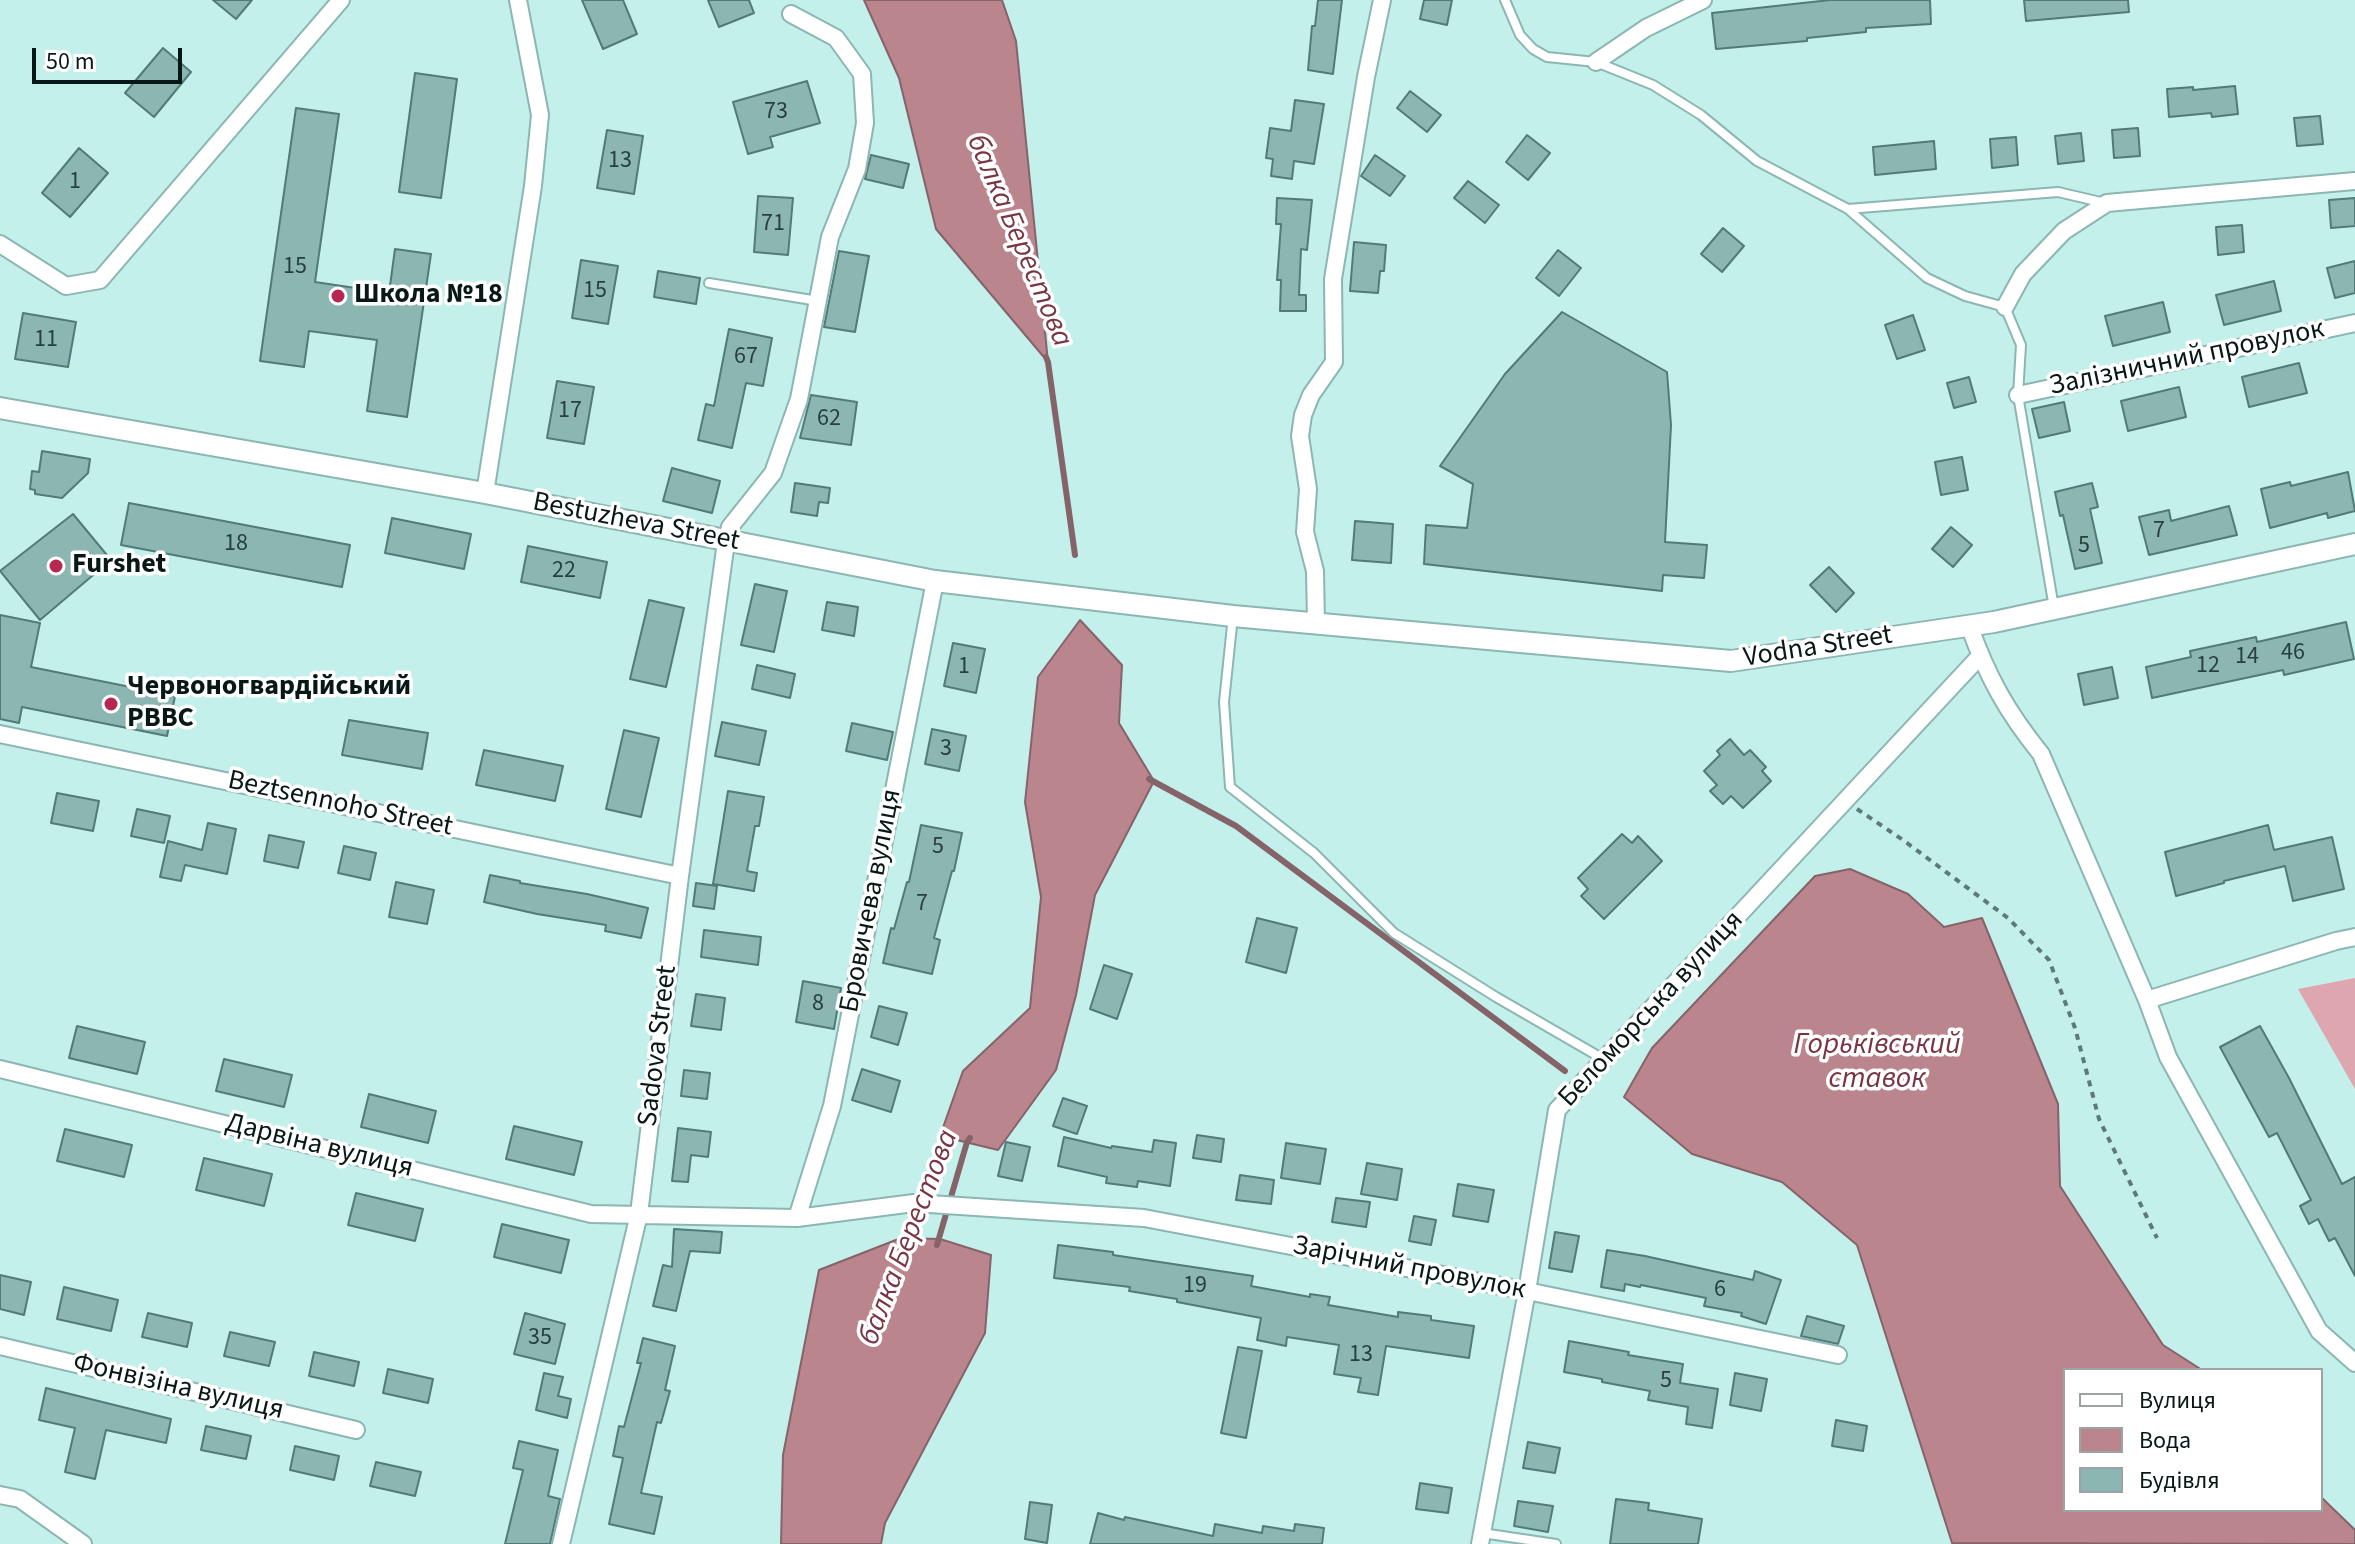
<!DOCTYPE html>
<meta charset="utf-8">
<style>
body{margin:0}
#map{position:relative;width:2355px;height:1544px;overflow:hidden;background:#c4f0ec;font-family:"Source Sans 3",sans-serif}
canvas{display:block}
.legend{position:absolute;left:2063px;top:1368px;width:260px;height:144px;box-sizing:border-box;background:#fff;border:2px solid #9ca3a2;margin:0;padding:10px 14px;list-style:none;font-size:24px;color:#071816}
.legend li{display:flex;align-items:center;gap:16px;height:40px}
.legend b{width:40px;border:2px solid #9ca3a2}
.scale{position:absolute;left:32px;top:48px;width:150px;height:36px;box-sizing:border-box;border:4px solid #071816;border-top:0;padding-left:10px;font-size:24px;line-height:28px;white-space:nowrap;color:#071816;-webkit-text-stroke:6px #fff;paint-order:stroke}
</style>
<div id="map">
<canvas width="2355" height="1544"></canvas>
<ul class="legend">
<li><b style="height:10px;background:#fff"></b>Вулиця</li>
<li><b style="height:22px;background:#bb858d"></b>Вода</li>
<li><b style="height:22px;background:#8cb6b2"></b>Будівля</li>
</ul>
<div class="scale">50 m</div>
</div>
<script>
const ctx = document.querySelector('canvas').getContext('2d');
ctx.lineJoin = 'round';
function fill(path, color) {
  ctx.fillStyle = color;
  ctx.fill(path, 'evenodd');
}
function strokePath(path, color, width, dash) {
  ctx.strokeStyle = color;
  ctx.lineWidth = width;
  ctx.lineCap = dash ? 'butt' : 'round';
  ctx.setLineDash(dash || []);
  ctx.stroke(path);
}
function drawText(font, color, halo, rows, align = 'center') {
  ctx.font = font + ' "Source Sans 3",sans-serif';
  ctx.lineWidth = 7;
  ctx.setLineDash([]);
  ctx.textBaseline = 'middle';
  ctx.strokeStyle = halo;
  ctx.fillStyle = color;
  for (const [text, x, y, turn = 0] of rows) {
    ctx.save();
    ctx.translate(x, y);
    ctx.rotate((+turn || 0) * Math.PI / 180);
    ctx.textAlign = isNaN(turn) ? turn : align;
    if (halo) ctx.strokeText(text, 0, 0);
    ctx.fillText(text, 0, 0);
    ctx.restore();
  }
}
fill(new Path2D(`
 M 2355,978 L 2355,1089 L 2298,989 Z`), '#dea6ae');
const water = new Path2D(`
 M 864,0 L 1002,0 L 1016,41 L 1048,362 L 936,229 L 899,78 Z
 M 1080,620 L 1122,665 L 1119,723 L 1154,781 L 1095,895 L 1076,995 L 1056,1070 L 998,1150 L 940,1136 L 963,1071 L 1030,1008 L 1041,897 L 1025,802 L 1038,677 Z
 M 1850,869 L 1908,894 L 1944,927 L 1982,918 L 2058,1104 L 2060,1186 L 2163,1345 L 2202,1370 L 2065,1370 L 2065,1510 L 2321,1510 L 2321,1497 L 2355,1530 L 2355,1544 L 1952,1543 L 1857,1245 L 1782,1182 L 1692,1154 L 1624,1097 L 1652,1048 L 1815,876 Z
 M 901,1238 L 940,1239 L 991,1255 L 985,1333 L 885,1523 L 881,1544 L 781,1544 L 783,1455 L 819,1270 Z`);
fill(water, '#bb858d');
strokePath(water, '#856469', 2);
strokePath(new Path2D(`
 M 1046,357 L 1048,362 L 1075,555
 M 1149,779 L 1236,826 L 1565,1071
 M 937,1245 L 967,1142 L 970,1138`), '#856469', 6);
const building = new Path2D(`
 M 213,0 L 252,0 L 236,19 Z
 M 582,0 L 623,0 L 637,34 L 603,49 Z
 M 708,0 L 749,0 L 754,13 L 719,27 Z
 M 1318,0 L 1342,0 L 1333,74 L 1308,70 L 1312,26 L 1315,26 Z
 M 1424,0 L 1452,0 L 1447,25 L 1420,19 Z
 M 1830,0 L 1930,0 L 1931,24 L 1866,28 L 1866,32 L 1807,38 L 1807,41 L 1716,49 L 1712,13 Z
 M 2024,0 L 2128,0 L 2129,12 L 2026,21 Z
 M 163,48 L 191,72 L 154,117 L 125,93 Z
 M 415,73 L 457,79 L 441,198 L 399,192 Z
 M 807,81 L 820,123 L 770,137 L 773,147 L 748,154 L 733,102 Z
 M 2235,86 L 2238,114 L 2212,117 L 2211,113 L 2169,117 L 2167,89 L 2193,87 L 2193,90 Z
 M 1410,91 L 1441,115 L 1427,132 L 1397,108 Z
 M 1295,100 L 1324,104 L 1314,164 L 1294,161 L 1292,179 L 1271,176 L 1273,159 L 1266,158 L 1270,128 L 1291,131 Z
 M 296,108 L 339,114 L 315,282 L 389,293 L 395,249 L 431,254 L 407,417 L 367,411 L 377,340 L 309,331 L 304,367 L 260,361 Z
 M 2320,116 L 2323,144 L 2297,146 L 2294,118 Z
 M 2138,128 L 2140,156 L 2114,158 L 2112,130 Z
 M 607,130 L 643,136 L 634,194 L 597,188 Z
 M 2081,133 L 2084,161 L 2058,164 L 2055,136 Z
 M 1527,135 L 1550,153 L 1528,180 L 1506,162 Z
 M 2016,137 L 2018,165 L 1992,168 L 1990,139 Z
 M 1934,141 L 1936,169 L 1875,175 L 1873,147 Z
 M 79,148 L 108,173 L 70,217 L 42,193 Z
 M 871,155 L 909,164 L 903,188 L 865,179 Z
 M 1375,155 L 1405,176 L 1390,196 L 1361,176 Z
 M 1468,181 L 1499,205 L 1485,223 L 1454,198 Z
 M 758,196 L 793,198 L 788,255 L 754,252 Z
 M 1277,198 L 1312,200 L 1307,250 L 1301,249 L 1299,295 L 1306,295 L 1306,311 L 1280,311 L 1281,280 L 1277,280 L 1281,224 L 1276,224 Z
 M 2355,198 L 2355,226 L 2331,228 L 2329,200 Z
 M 2242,225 L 2244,252 L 2218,255 L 2216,227 Z
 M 1723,228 L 1744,246 L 1722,272 L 1701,254 Z
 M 1354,242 L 1386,245 L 1384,271 L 1380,271 L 1378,293 L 1350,291 Z
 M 1558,250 L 1581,268 L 1559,296 L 1536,278 Z
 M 839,251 L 869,256 L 855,332 L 824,327 Z
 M 581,260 L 618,266 L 608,324 L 572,318 Z
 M 2355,261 L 2355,293 L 2335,298 L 2327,268 Z
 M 658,271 L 700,278 L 696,304 L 654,297 Z
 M 2274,281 L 2281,311 L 2224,325 L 2216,295 Z
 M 2163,302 L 2170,332 L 2113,346 L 2105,316 Z
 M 1562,312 L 1667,372 L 1671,425 L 1665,542 L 1707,545 L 1704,578 L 1663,575 L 1662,591 L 1424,564 L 1426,525 L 1467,528 L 1473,484 L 1440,466 L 1505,374 Z
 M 23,313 L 76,322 L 68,367 L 15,359 Z
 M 1913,315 L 1925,350 L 1897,359 L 1885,325 Z
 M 729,329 L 772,338 L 763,386 L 746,383 L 732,448 L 698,440 L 706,404 L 714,406 Z
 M 2299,363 L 2307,393 L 2249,407 L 2242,377 Z
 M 1969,377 L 1976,402 L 1954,408 L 1947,383 Z
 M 557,381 L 594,387 L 584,444 L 547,438 Z
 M 2179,387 L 2186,417 L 2128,431 L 2121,401 Z
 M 811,395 L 857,402 L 851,445 L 800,438 Z
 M 2064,402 L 2070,431 L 2039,438 L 2032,409 Z
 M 42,451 L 90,459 L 88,473 L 62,498 L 35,494 L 35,490 L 30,489 L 32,471 L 39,472 Z
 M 1962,457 L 1968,490 L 1941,495 L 1935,462 Z
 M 672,468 L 720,481 L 712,513 L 663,501 Z
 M 2348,472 L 2355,511 L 2328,518 L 2327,513 L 2270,528 L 2261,489 L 2290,482 L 2291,486 Z
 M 795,483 L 830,488 L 828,503 L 819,502 L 817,516 L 791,512 Z
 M 2092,483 L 2098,507 L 2090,509 L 2102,563 L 2075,569 L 2063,515 L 2060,516 L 2055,492 Z
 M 129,503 L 350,545 L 342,587 L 121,545 Z
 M 2229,506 L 2237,535 L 2149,555 L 2139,517 L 2169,510 L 2171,521 Z
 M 73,514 L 111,560 L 40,620 L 0,571 Z
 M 392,518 L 471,534 L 464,569 L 385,553 Z
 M 1355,521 L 1393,524 L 1391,563 L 1352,560 Z
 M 1951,527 L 1972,545 L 1953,567 L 1932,549 Z
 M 528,546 L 607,562 L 600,598 L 521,582 Z
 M 1829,567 L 1854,593 L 1836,612 L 1810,585 Z
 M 755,584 L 787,591 L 774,652 L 741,645 Z
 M 649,600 L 684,608 L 666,687 L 630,679 Z
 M 827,602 L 858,607 L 854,636 L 822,630 Z
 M 0,615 L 40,623 L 31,667 L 175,696 L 167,736 L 22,707 L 19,723 L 0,719 Z
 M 2346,622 L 2354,659 L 2284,675 L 2283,670 L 2152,698 L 2146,667 L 2191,657 L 2190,651 L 2256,637 L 2257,642 Z
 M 953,643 L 985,649 L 976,693 L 944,686 Z
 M 757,665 L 795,674 L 790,698 L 752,689 Z
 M 2112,667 L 2118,698 L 2084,705 L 2078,674 Z
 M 349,720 L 428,733 L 422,769 L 342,755 Z
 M 722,722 L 766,731 L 759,765 L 715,756 Z
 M 852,723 L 893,732 L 887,760 L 846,751 Z
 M 932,729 L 966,736 L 959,771 L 925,764 Z
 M 624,730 L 659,738 L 641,817 L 606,809 Z
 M 1730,739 L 1744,755 L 1750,750 L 1766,767 L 1762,771 L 1771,781 L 1743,808 L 1731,796 L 1723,804 L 1710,791 L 1717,785 L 1704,771 L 1720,755 L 1717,751 Z
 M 484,750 L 563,766 L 555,801 L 476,785 Z
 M 728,791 L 764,797 L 759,826 L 755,826 L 747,871 L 757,873 L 754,891 L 713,884 Z
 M 57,793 L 99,801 L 93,831 L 51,823 Z
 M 137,809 L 170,816 L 164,843 L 131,836 Z
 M 208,823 L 236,829 L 227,874 L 185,865 L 181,881 L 160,877 L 168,841 L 202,850 Z
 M 921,825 L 962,833 L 954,871 L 952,871 L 934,938 L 940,940 L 932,974 L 883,963 L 891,928 L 894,929 L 907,882 L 909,882 Z
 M 2268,825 L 2274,850 L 2332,837 L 2344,889 L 2293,901 L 2285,866 L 2224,881 L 2224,883 L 2176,896 L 2165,852 Z
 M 1622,834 L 1632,843 L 1638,836 L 1662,861 L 1604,919 L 1581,896 L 1588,889 L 1578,878 Z
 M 269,835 L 304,842 L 298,868 L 264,861 Z
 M 344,846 L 376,853 L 370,880 L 338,873 Z
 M 490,875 L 520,881 L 520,883 L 587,894 L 648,908 L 641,938 L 605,931 L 606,925 L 537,914 L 484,902 Z
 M 396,882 L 434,890 L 427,924 L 389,917 Z
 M 696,883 L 717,886 L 714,909 L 693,906 Z
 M 1257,918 L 1297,928 L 1286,973 L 1246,962 Z
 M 704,930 L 761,937 L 758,965 L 701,957 Z
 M 1104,965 L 1132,974 L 1117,1019 L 1090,1009 Z
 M 803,981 L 841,988 L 834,1029 L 796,1022 Z
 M 696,994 L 725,998 L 721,1030 L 691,1026 Z
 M 879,1006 L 907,1013 L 898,1045 L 871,1037 Z
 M 77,1026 L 145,1042 L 137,1074 L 69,1058 Z
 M 2260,1026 L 2289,1078 L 2342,1184 L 2355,1177 L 2355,1276 L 2335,1238 L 2329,1241 L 2318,1219 L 2309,1224 L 2300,1206 L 2311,1200 L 2277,1133 L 2269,1137 L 2220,1047 Z
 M 224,1059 L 292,1075 L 284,1107 L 216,1091 Z
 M 862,1069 L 900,1081 L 891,1112 L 852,1100 Z
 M 684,1070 L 710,1073 L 707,1099 L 681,1096 Z
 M 369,1094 L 436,1111 L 428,1143 L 361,1127 Z
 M 1063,1098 L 1087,1106 L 1077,1134 L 1053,1126 Z
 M 514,1126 L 582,1142 L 574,1175 L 506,1159 Z
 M 678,1128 L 711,1132 L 708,1157 L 691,1155 L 688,1182 L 672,1181 Z
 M 65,1129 L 132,1145 L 124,1177 L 57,1161 Z
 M 1197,1135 L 1224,1139 L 1221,1162 L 1193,1158 Z
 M 1064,1137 L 1111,1148 L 1112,1146 L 1152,1152 L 1154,1140 L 1176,1143 L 1170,1186 L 1138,1181 L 1137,1187 L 1106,1183 L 1107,1177 L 1058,1166 Z
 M 1006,1142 L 1030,1147 L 1022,1181 L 998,1176 Z
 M 1286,1143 L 1326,1149 L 1320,1184 L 1281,1178 Z
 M 204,1158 L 272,1174 L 264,1206 L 196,1190 Z
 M 1367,1163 L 1402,1169 L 1397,1200 L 1361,1194 Z
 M 1240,1175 L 1274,1180 L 1271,1204 L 1236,1200 Z
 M 1458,1184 L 1494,1190 L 1488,1222 L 1453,1216 Z
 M 356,1193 L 423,1209 L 415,1241 L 348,1225 Z
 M 1336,1198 L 1370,1202 L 1366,1227 L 1332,1222 Z
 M 1414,1216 L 1436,1220 L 1431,1245 L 1409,1241 Z
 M 502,1224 L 569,1240 L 561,1273 L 494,1257 Z
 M 674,1229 L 722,1232 L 720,1253 L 690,1251 L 676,1311 L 653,1306 L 663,1265 L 672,1267 Z
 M 1555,1232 L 1579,1236 L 1572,1272 L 1549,1268 Z
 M 1058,1245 L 1113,1252 L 1113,1255 L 1253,1276 L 1251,1286 L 1310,1297 L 1310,1294 L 1330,1297 L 1328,1305 L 1398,1317 L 1398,1312 L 1431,1316 L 1431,1320 L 1474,1326 L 1469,1358 L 1386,1346 L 1378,1395 L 1358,1392 L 1361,1378 L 1334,1374 L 1339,1345 L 1287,1337 L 1286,1346 L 1257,1340 L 1261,1318 L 1177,1302 L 1177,1299 L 1129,1291 L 1130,1287 L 1054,1278 Z
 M 1607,1250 L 1645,1256 L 1753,1280 L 1755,1271 L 1781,1280 L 1766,1324 L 1741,1316 L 1742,1313 L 1704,1306 L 1706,1298 L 1641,1285 L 1640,1287 L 1625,1284 L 1624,1291 L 1601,1287 Z
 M 0,1275 L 31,1282 L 24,1315 L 0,1309 Z
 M 64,1287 L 118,1300 L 111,1331 L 57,1319 Z
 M 148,1313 L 192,1323 L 187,1347 L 142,1337 Z
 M 525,1313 L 565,1324 L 555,1364 L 514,1354 Z
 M 1807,1316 L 1844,1326 L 1838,1344 L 1801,1336 Z
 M 230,1332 L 275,1342 L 269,1366 L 224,1356 Z
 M 643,1338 L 675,1346 L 665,1390 L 670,1391 L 661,1423 L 657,1422 L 641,1493 L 662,1497 L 654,1534 L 609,1524 L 623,1458 L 613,1456 L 619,1426 L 624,1427 L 641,1363 L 637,1363 Z
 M 1569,1341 L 1629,1352 L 1628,1355 L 1683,1364 L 1680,1383 L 1718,1389 L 1712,1428 L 1686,1424 L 1688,1407 L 1648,1400 L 1650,1391 L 1602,1382 L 1602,1379 L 1564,1372 Z
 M 1238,1347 L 1262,1351 L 1246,1438 L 1221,1433 Z
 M 314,1352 L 359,1362 L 354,1386 L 309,1376 Z
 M 388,1369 L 433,1379 L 428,1403 L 383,1393 Z
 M 544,1373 L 563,1377 L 558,1396 L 571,1399 L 567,1418 L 536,1410 Z
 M 1735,1373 L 1767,1379 L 1761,1411 L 1730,1405 Z
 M 46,1388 L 171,1419 L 166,1443 L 106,1430 L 95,1479 L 65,1472 L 75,1428 L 39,1420 Z
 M 1836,1420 L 1867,1426 L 1863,1451 L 1832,1446 Z
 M 206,1426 L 251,1436 L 246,1459 L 201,1450 Z
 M 519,1441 L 558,1450 L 548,1496 L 560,1499 L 550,1544 L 505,1544 L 523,1470 L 513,1468 Z
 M 1528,1442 L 1560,1448 L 1555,1473 L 1523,1468 Z
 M 295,1446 L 339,1456 L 334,1480 L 290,1470 Z
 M 376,1462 L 421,1472 L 415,1496 L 370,1486 Z
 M 1420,1483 L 1452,1488 L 1448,1513 L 1416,1509 Z
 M 1616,1499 L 1649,1503 L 1648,1510 L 1702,1519 L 1698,1544 L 1610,1544 Z
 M 1518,1501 L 1553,1506 L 1548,1532 L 1514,1526 Z
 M 1030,1502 L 1052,1505 L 1047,1543 L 1025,1539 Z
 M 1098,1513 L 1124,1520 L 1125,1517 L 1213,1536 L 1215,1524 L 1262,1533 L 1263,1526 L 1294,1531 L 1295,1524 L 1324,1528 L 1322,1544 L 1090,1544 Z`);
fill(building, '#8cb6b2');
strokePath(building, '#527b77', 2);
const service = new Path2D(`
 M 1505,0 L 1520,35 L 1533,49 L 1547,57 L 1596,62 L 1653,85 L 1701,115 L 1757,161 L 1848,209 L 1927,278 L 1965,296 L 2005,307 L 2021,345 L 2018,395 L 2054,608
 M 1848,209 L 2058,192 L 2105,203
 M 709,283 L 818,301
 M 1233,616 L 1224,702 L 1230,787 L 1314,853 L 1394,933 L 1496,997 L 1605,1060
 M 1482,1533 L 1556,1544`);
const minor = new Path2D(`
 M 1596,62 L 1646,28 L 1703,0
 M 0,244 L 66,286 L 100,280 L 341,0
 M 2005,307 L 2023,274 L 2064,231 L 2107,203 L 2355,181
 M 2018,395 L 2355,323
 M 485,493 L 533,186 L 540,115 L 518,0
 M 1316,623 L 1315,571 L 1305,532 L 1308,489 L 1300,436 L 1303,415 L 1311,395 L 1334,362 L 1333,279 L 1366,77 L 1382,0
 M 1969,625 C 1987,676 2007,712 2041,754 L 2147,1000 L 2168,1057 L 2319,1331 L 2355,1363
 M 0,734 L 680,876
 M 2147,1000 L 2336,941 L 2355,937
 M 0,1069 L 591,1214 L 797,1218 L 914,1203 L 1144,1218 L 1527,1291 L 1838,1355
 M 797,1218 L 832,1106 L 935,581
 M 0,1346 L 356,1430
 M 0,1495 L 20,1499 L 83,1544
 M 561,1544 L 639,1214 L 680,876 L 726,542 L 730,527 L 773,473 L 799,399 L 830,237 L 857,169 L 865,123 L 862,74 L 836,38 L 791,14
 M 1480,1544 L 1527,1291 L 1557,1110 L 1980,656`);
const tertiary = new Path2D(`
 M 0,408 L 485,493 L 935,581 L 1233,616 L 1731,661 L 1994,622 L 2355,544`);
strokePath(service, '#8bb6b2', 12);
strokePath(minor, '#8bb6b2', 20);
strokePath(tertiary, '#8bb6b2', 24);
strokePath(new Path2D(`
 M 1857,809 L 1903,840 L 2008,918 L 2049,960 L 2075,1028 L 2099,1119 L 2157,1238`), '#5d7a77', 4, [6, 6]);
strokePath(service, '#fff', 8);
strokePath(minor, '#fff', 16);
strokePath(tertiary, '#fff', 20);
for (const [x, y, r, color] of [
 [338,296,8,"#b72752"],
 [56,566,8,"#b72752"],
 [111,704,8,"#b72752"]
]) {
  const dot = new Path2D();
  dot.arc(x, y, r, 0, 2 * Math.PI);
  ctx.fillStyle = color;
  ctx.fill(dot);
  strokePath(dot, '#fff', 3);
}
drawText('24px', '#28403d', null, [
 ["73",776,113],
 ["13",620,162],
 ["1",75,183],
 ["71",773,225],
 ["15",295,268],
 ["15",595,292],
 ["11",46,341],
 ["67",746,358],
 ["17",570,412],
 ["62",829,420],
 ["7",2159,532],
 ["18",236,545],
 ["5",2084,547],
 ["22",564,572],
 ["46",2293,654],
 ["14",2247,658],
 ["12",2208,667],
 ["1",964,668],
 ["3",946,750],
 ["5",938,848],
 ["7",922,905],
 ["8",818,1005],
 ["19",1195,1287],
 ["6",1720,1291],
 ["35",540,1339],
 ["13",1361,1356],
 ["5",1666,1382]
]);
drawText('bold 28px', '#071816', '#fff', [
 ["Школа №18",354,296],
 ["Furshet",72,566],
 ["Червоногвардійський",127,688],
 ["РВВС",127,720]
], 'left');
drawText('28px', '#071816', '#fff', [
 ["Залізничний провулок",2187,359,-12],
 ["Bestuzheva Street",636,523,11],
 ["Vodna Street",1818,648,-9],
 ["Beztsennoho Street",340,805,12],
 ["Бровичева вулиця",872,901,-79],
 ["Беломорська вулиця",1652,1010,-47],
 ["Sadova Street",659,1046,-83],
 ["Дарвіна вулиця",319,1147,14],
 ["Зарічний провулок",1409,1269,11],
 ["Фонвізіна вулиця",178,1388,13]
]);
drawText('italic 30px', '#793543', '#fff', [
 ["балка Берестова",1018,241,67],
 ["Горьківський",1877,1046],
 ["ставок",1877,1080],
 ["балка Берестова",910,1238,-69]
]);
</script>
